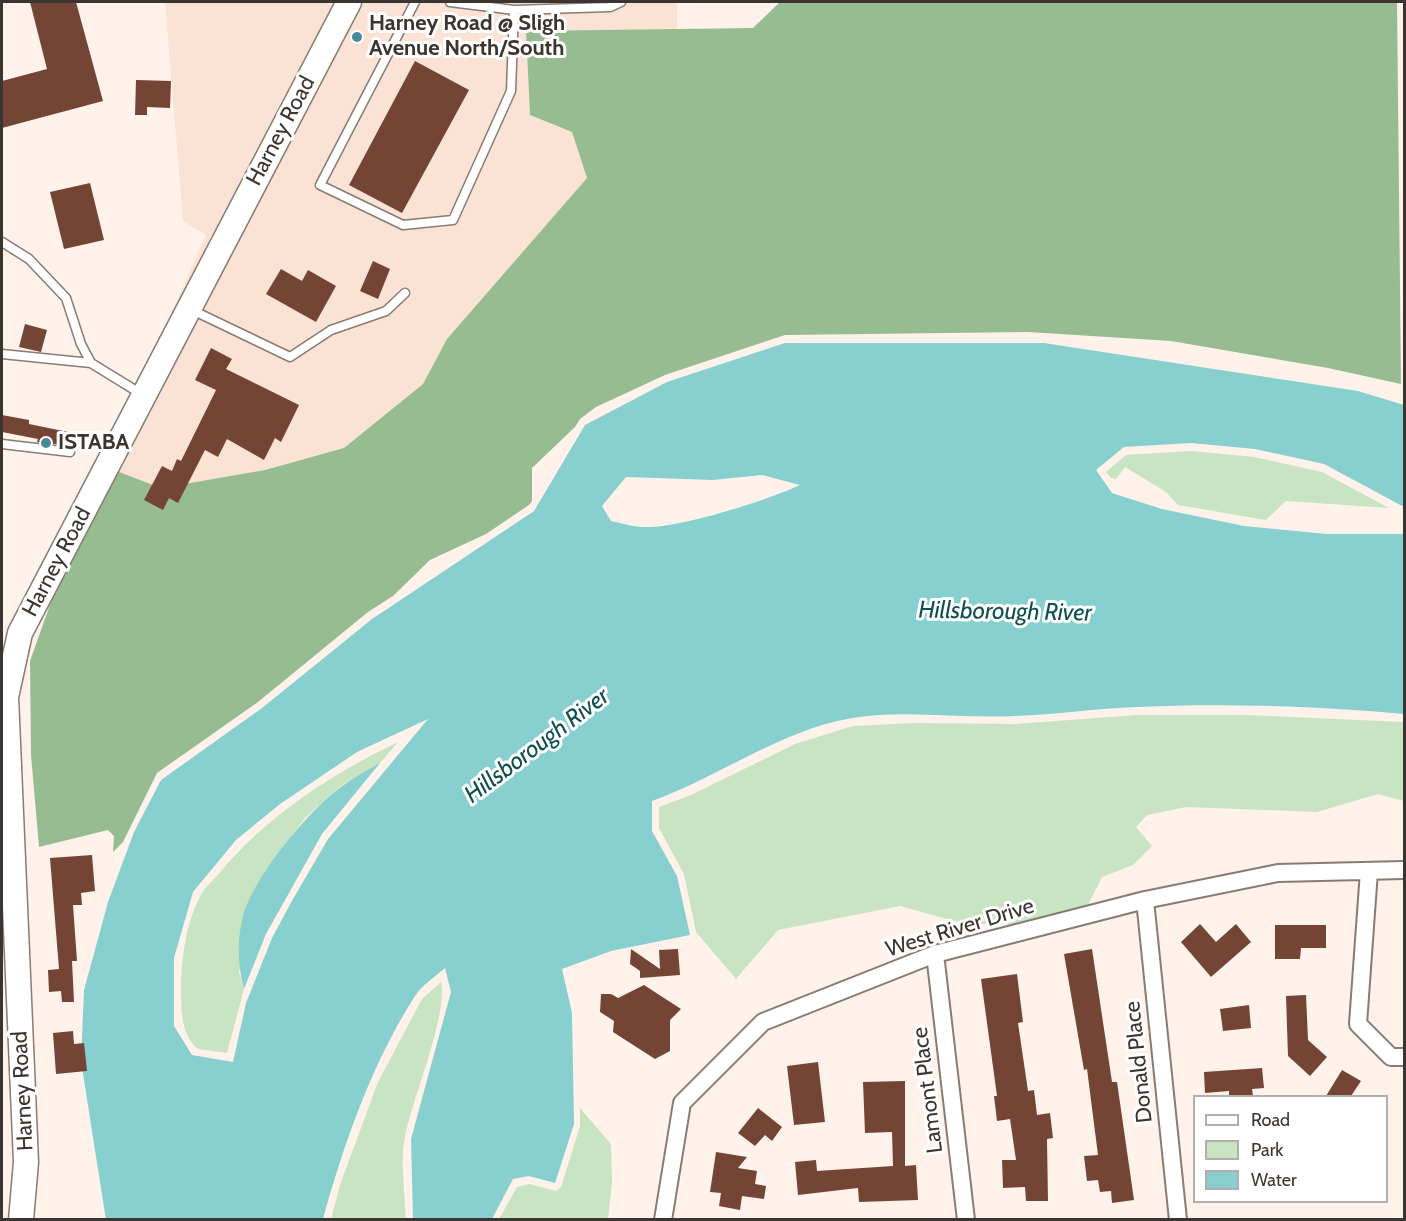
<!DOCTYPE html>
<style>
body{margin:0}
#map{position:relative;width:1406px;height:1221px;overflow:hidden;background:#fff2eb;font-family:Cabin,sans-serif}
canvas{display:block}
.frame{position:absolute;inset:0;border:3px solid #3b3531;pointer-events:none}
.legend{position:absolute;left:1193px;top:1095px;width:195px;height:108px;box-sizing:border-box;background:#fff;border:2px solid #b1aead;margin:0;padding:8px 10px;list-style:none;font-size:18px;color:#3b3531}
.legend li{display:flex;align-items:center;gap:12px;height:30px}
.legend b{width:30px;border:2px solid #b1aead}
</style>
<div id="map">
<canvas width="1406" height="1221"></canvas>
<div class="frame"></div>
<ul class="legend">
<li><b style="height:8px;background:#fff"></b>Road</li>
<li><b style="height:16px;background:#c8e4c3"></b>Park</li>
<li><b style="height:16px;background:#88cfcf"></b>Water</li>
</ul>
</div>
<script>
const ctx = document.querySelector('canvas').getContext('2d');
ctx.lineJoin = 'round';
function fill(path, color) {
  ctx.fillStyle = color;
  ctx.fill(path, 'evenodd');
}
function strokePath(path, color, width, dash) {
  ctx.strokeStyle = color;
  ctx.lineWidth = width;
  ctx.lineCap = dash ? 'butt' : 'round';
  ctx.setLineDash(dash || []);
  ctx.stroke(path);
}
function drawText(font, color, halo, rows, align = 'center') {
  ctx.font = font + ' Cabin,sans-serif';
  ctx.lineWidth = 6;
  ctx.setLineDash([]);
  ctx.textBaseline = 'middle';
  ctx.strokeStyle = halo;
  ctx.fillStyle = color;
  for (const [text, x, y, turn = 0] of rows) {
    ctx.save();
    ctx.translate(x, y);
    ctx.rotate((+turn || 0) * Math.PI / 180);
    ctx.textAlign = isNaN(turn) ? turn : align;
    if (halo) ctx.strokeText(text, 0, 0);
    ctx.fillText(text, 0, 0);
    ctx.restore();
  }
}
fill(new Path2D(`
 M 165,2 L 340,2 L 139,386 L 206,235 L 183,221 Z
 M 359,2 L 677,2 L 677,30 L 526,32 L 530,115 L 572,132 L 587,178 L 447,339 L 423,384 L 344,448 L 265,470 L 161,488 L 114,470 Z`), '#fae3d5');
fill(new Path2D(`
 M 1191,451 L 1254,457 L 1322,472 L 1389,508 L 1286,501 L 1266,520 L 1178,505 L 1166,492 L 1125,467 L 1116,479 L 1111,478 L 1106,472 L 1126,455 Z
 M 1137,715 L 1247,715 L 1404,722 L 1404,801 L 1378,794 L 1317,812 L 1186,807 L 1147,815 L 1136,827 L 1152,846 L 1133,865 L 1102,877 L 1088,905 L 1016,924 L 965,924 L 900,906 L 778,930 L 736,979 L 696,932 L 684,874 L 659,828 L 659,807 L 691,795 L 795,744 L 853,726 L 913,723 L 1015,724 Z
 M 398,742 L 380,763 L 341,786 L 305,818 L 263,874 L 239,972 L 244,989 L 227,1053 L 198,1049 C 181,1035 181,1009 181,990 C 181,962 186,922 200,897 C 203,889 211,882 217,876 C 264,818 331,774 398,742 Z
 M 441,982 C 448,1016 412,1099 405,1137 C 400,1159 405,1196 406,1219 L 331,1219 L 341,1182 L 378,1082 L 422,999 Z
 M 580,1108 L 611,1144 L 612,1182 L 608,1219 L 499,1219 L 517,1187 L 529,1184 L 556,1191 L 561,1187 L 580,1126 Z`), '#c8e4c3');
fill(new Path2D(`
 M 780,2 L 1397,2 L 1401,384 L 1328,368 L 1171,341 L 1028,332 L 785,335 L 665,375 L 596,407 L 580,419 L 575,427 L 532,468 L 532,501 L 529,505 L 486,534 L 430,560 L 393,596 L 368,612 L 258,702 L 157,773 L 123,842 L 113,852 L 114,836 L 108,830 L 39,847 L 31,755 L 30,661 L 63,568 L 114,470 L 161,488 L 265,470 L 344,448 L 423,384 L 447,339 L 587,178 L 572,132 L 530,115 L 526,31 L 753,28 Z`), '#97bc91');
fill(new Path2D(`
 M 785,343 L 1044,343 L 1358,391 L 1404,405 L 1404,507 L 1324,464 L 1255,449 L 1191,443 L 1124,447 L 1096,470 L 1112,493 L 1162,509 L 1244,526 L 1327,534 L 1404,534 L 1404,714 C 1316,706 1226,703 1137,707 C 1097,708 1056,715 1015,716 C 962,719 906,709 852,718 C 781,730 719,777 652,801 L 652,831 L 677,876 L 690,935 L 611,951 L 562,969 L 572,1013 L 574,1124 L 555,1183 L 529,1176 L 513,1179 L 492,1219 L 413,1219 L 411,1139 L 451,992 L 445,968 C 436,976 422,985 415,996 C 372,1063 344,1143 323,1219 L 106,1220 L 81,1061 L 84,990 L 108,902 L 134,832 L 161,780 L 262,708 L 372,619 L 534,511 L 585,425 L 667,382 ZM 762,475 L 800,485 C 768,500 678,529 643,527 C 633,527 621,523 611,521 L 602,506 L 626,477 L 713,480 ZM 428,719 L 328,839 L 293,899 L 272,938 L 246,1003 L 233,1062 L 192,1055 L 174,1026 L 174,958 L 193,892 L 236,840 L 280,804 L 357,752 Z
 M 380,763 L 322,834 L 266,934 L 244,989 C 238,968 237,942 242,921 C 250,880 308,811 341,787 C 353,778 367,770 380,763 Z`), '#88cfcf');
fill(new Path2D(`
 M 30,2 L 76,2 L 103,101 L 2,128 L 2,81 L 47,69 Z
 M 415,61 L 469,90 L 402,213 L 349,185 Z
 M 136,80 L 171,81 L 170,108 L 147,107 L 147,115 L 135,115 Z
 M 90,183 L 104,240 L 64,249 L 50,192 Z
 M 373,261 L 390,269 L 378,299 L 360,291 Z
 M 281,269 L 302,281 L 308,270 L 336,286 L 316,322 L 266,294 Z
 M 25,324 L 47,330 L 41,352 L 19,347 Z
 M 211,348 L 232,359 L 226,369 L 299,405 L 281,442 L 275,438 L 264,460 L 227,439 L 218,457 L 205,450 L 178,503 L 169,498 L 163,510 L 144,500 L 162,466 L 172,471 L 177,459 L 181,461 L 216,390 L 195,380 Z
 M 2,415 L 29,420 L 29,424 L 73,433 L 71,446 L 37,442 L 38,439 L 2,432 Z
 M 92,855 L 95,891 L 81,893 L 82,905 L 73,905 L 77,961 L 72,961 L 74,1002 L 62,1002 L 61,991 L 49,992 L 48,970 L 59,969 L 50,858 Z
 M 1200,924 L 1216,942 L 1236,924 L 1251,942 L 1211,977 L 1181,942 Z
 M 1275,925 L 1326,925 L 1326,948 L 1301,948 L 1300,959 L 1275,959 Z
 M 631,949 L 660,969 L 659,950 L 678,949 L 680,975 L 640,978 L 640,971 L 630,964 Z
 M 1092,949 L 1112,1082 L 1117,1082 L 1134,1200 L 1112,1203 L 1111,1191 L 1100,1192 L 1098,1180 L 1087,1181 L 1084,1156 L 1098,1155 L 1087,1069 L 1084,1070 L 1064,954 Z
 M 1017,974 L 1023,1022 L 1018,1023 L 1028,1091 L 1034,1090 L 1037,1115 L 1050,1113 L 1053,1138 L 1047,1139 L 1048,1201 L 1026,1201 L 1025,1187 L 1003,1188 L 1002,1160 L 1016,1160 L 1010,1119 L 997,1121 L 994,1096 L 997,1096 L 981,979 Z
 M 644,985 L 681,1009 L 670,1020 L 670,1051 L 655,1059 L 613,1032 L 614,1021 L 600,1012 L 601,994 L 611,994 L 618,998 Z
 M 1306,995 L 1308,1040 L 1327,1057 L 1310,1076 L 1288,1056 L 1286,996 Z
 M 1249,1005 L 1251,1028 L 1223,1031 L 1220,1009 Z
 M 73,1031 L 74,1044 L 84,1043 L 87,1071 L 56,1074 L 53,1033 Z
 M 818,1062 L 825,1122 L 794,1125 L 787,1066 Z
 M 1262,1068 L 1264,1088 L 1252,1089 L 1253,1096 L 1229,1096 L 1229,1091 L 1205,1093 L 1204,1072 Z
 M 1342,1070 L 1361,1081 L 1351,1096 L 1326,1096 Z
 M 905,1081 L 905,1166 L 916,1165 L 918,1200 L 859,1202 L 858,1188 L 798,1195 L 795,1162 L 816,1160 L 817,1171 L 893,1166 L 892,1132 L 865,1133 L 863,1082 Z
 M 758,1108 L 782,1127 L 772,1141 L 765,1135 L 755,1146 L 738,1133 Z
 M 716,1152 L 747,1157 L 738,1168 L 757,1171 L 755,1184 L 766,1186 L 764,1199 L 742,1196 L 740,1210 L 719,1206 L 721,1193 L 710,1192 Z`), '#744435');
const lane = new Path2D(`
 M 415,2 L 320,185 L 403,225 L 453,220 L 511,91 L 514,10
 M 450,2 L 514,10 L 610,7 L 621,2
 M 2,242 L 29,259 L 66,298 L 81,344 L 91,363 L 143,395
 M 192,310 L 290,357 L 331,330 L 386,311 L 405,293
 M 2,354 L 91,363
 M 2,444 L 70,452`);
const street = new Path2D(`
 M 1369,871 L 1358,1024 L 1391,1057 L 1404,1057
 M 1145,900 L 1178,1220
 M 935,954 L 966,1220
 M 663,1220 L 682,1103 L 763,1022 L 935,954 L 1145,900 L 1278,873 L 1404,870`);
const secondary = new Path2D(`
 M 21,1220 L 26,1162 L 6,697 L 20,633 L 349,2`);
strokePath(lane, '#887b72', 11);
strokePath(street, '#887b72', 20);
strokePath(secondary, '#887b72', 27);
strokePath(lane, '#fff', 8);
strokePath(street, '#fff', 16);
strokePath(secondary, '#fff', 24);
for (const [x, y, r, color] of [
 [357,37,6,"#478a9a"],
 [46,443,6,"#478a9a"]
]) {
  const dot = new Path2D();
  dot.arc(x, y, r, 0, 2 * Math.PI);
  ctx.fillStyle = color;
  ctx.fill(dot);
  strokePath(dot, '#fff', 2);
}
drawText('bold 22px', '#3b3531', '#fff', [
 ["Harney Road @ Sligh",369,24],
 ["Avenue North/South",369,49],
 ["ISTABA",58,443]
], 'left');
drawText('22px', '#3b3531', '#fff', [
 ["Harney Road",281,131,-62],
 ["Harney Road",57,562,-62],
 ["West River Drive",960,928,-17],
 ["Donald Place",1139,1062,-96],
 ["Lamont Place",928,1090,-97],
 ["Harney Road",23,1091,-93]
]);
drawText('italic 24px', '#0f4f4f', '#fff', [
 ["Hillsborough River",1005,612,1],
 ["Hillsborough River",537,746,-37]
]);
</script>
